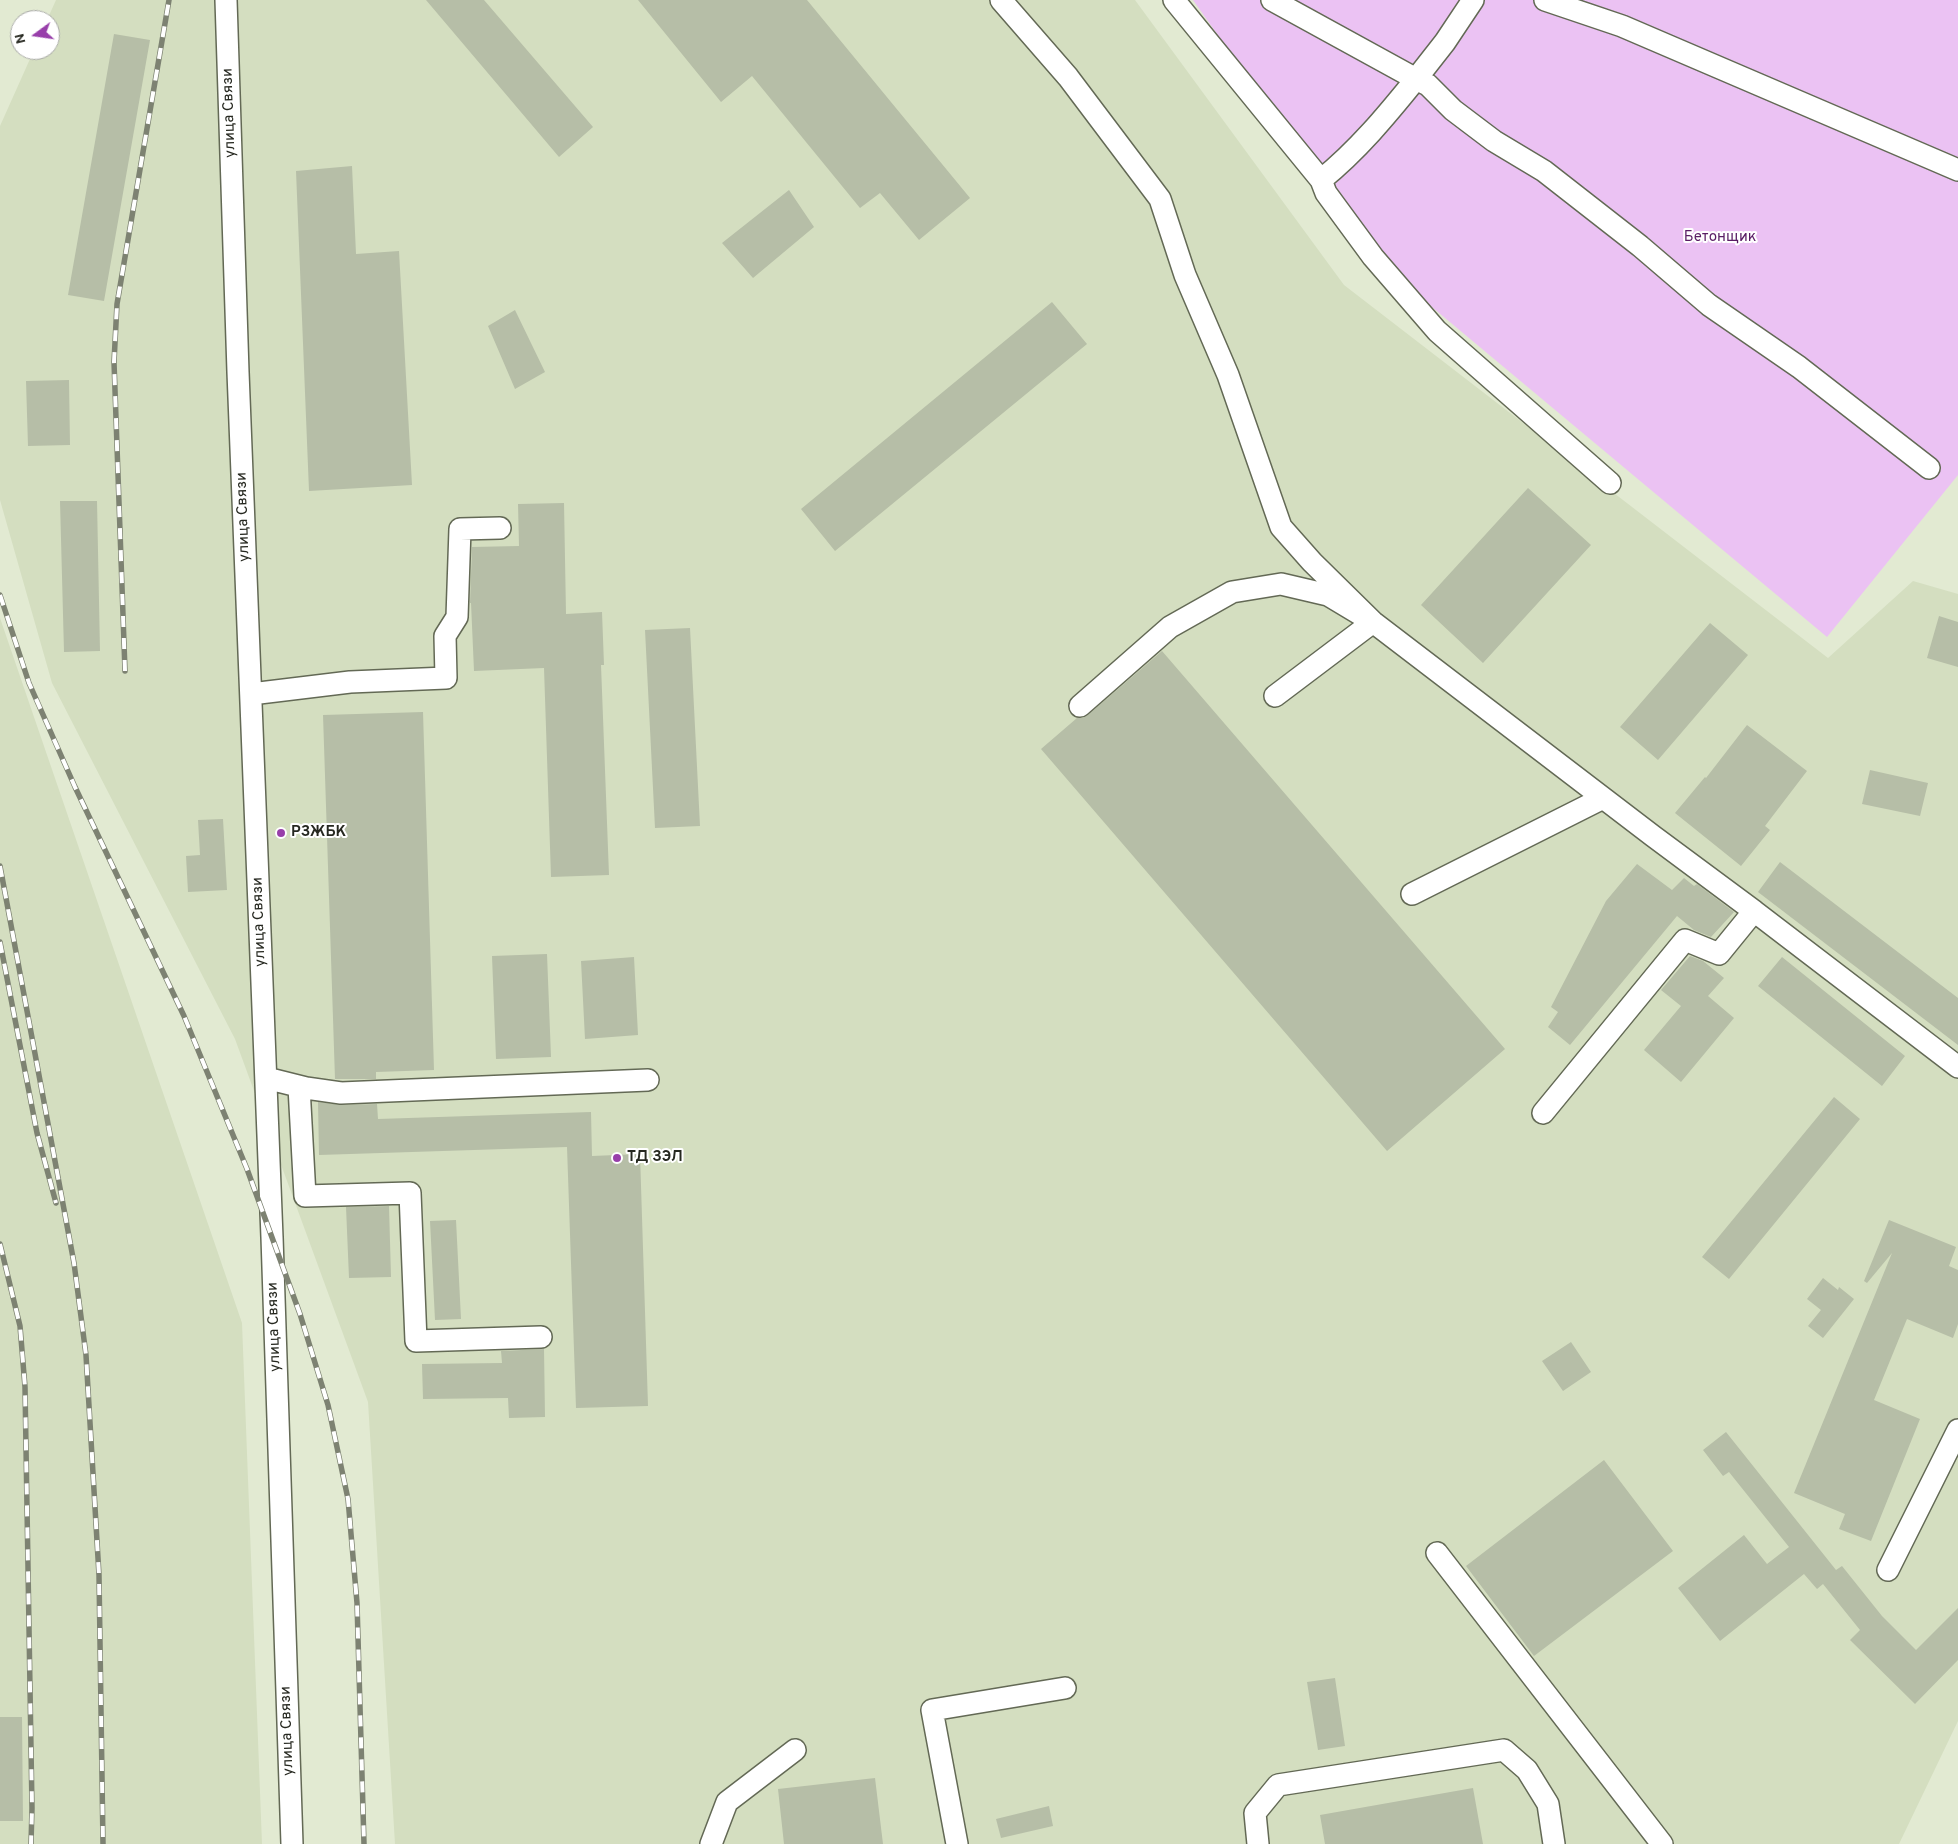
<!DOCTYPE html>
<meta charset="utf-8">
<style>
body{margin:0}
#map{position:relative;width:1958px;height:1844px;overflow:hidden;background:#e2ead2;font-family:Overpass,sans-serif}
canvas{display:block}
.north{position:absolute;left:10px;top:10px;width:50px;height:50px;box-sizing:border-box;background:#fff;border:1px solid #a8a9a6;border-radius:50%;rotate:256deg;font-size:14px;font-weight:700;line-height:20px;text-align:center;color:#262820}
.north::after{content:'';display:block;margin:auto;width:18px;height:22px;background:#983faa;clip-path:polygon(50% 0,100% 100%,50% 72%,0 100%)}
</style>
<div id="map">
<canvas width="1958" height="1844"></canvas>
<div class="north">N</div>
</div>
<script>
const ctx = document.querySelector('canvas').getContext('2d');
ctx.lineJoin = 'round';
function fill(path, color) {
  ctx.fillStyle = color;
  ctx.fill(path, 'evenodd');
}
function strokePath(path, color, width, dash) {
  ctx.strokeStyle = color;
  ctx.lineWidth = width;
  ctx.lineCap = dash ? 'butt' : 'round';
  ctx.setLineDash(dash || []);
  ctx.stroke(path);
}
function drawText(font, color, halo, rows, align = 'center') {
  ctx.font = font + ' Overpass,sans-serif';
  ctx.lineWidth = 4;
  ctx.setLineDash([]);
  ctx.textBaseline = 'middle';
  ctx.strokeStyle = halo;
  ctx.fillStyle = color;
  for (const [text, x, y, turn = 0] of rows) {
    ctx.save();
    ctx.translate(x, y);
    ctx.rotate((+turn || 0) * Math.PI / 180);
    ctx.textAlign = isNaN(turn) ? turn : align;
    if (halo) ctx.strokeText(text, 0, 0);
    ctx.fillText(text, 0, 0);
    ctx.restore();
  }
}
fill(new Path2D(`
 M 56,0 L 1135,0 L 1344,285 L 1828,658 L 1913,581 L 1958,594 L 1958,1721 L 1899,1844 L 395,1844 L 368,1402 L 235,1039 L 52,683 L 0,500 L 0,126 L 34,50 L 50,50 L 50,20 L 47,20 Z
 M 0,618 L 242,1323 L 262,1844 L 0,1844 Z`), '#d4dec0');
fill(new Path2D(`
 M 1193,0 L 1958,0 L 1958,475 L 1827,637 L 1378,262 Z`), '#ebc2f3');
fill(new Path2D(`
 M 426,0 L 484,0 L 593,127 L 559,157 Z
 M 638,0 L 807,0 L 970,198 L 919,240 L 880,193 L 860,208 L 752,76 L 721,102 Z
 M 114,34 L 150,40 L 104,301 L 68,295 Z
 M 352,166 L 356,254 L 399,251 L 412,485 L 309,491 L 296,171 Z
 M 789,190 L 814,227 L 753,278 L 722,243 Z
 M 1052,302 L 1087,344 L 835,551 L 801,509 Z
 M 515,310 L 545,372 L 515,389 L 488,326 Z
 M 69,380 L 70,445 L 28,446 L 26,381 Z
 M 1528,488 L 1591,545 L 1483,663 L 1421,605 Z
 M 60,501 L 97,501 L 100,651 L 64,652 Z
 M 564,503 L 566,614 L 602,612 L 604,665 L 601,665 L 609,875 L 551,877 L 544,668 L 474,671 L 471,603 L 470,603 L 472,547 L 519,546 L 518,504 Z
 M 1939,616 L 1958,622 L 1958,667 L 1927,658 Z
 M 1710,623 L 1748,655 L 1658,760 L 1620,727 Z
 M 690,628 L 700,826 L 655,828 L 645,630 Z
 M 1162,651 L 1505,1049 L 1387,1151 L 1041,749 L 1077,718 L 1083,718 L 1088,715 Z
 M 423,712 L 434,1070 L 376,1072 L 376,1079 L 335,1079 L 323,715 Z
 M 1747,725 L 1807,771 L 1765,826 L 1770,830 L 1741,866 L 1675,813 L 1705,777 L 1706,778 Z
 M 1870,770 L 1928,783 L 1920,816 L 1862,804 Z
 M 223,819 L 227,890 L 188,892 L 186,856 L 200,855 L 198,820 Z
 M 1780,862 L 1958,998 L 1958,1045 L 1758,892 Z
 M 1637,864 L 1672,890 L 1684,878 L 1694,886 L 1697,884 L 1734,912 L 1711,937 L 1694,930 L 1677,916 L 1570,1045 L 1548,1027 L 1558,1012 L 1551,1007 L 1606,901 Z
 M 547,954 L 551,1057 L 496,1059 L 492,956 Z
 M 1690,956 L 1703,961 L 1724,978 L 1708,996 L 1734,1018 L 1681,1082 L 1644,1050 L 1681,1006 L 1661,990 Z
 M 634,957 L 638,1035 L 585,1039 L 581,961 Z
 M 1782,957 L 1905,1056 L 1882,1086 L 1758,986 Z
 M 1834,1097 L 1860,1119 L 1729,1279 L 1702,1257 Z
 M 318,1102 L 341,1105 L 377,1104 L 378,1119 L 591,1112 L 592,1156 L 640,1154 L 648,1406 L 576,1408 L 567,1147 L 319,1155 Z
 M 389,1206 L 391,1277 L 349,1278 L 346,1207 Z
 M 456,1220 L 461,1319 L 435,1320 L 430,1221 Z
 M 1889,1220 L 1956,1247 L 1949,1266 L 1958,1270 L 1958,1324 L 1953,1338 L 1907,1319 L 1874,1400 L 1920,1419 L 1871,1541 L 1839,1529 L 1845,1514 L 1794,1493 L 1892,1253 L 1867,1283 L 1864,1281 Z
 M 1823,1278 L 1838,1290 L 1839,1287 L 1854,1299 L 1823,1338 L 1808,1326 L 1821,1310 L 1807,1299 Z
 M 1571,1342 L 1591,1372 L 1563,1391 L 1542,1361 Z
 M 544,1349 L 545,1417 L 509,1418 L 508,1398 L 423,1399 L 422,1364 L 502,1363 L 501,1351 Z
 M 1726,1432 L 1836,1570 L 1842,1566 L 1882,1616 L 1916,1650 L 1958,1608 L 1958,1660 L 1915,1704 L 1850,1640 L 1860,1630 L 1823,1584 L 1817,1589 L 1804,1574 L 1720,1641 L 1678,1588 L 1744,1535 L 1767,1564 L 1789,1547 L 1729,1472 L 1723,1476 L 1703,1450 Z
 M 1604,1460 L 1673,1551 L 1534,1656 L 1466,1566 Z
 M 1335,1678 L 1345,1746 L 1318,1750 L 1307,1682 Z
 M 0,1717 L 22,1717 L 23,1821 L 0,1821 Z
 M 875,1778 L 883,1844 L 784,1844 L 778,1789 Z
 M 1473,1788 L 1483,1844 L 1325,1844 L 1320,1815 Z
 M 1049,1806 L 1053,1826 L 1001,1838 L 996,1819 Z`), '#b6bea7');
const minor = new Path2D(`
 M 226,0 L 238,372 L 272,1237 L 292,1844
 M 1001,0 L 1068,77 L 1160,199 L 1185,275 L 1228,375 L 1281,527 L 1312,562 L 1373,622 L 1653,836 L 1754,911
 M 1174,0 L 1321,180
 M 1272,0 L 1416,79 C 1386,116 1358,150 1321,180 L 1326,193 L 1373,257 L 1437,331 L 1610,483
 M 1473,0 L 1445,42 L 1416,79 L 1428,85 L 1453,110 L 1494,141 L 1544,171 L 1640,246 L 1709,305 L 1799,367 L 1929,468
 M 1545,0 L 1622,26 L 1958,170
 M 251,694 L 350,682 L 446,678 L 445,636 L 457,617 L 460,529 L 500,528
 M 1080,706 L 1170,627 L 1232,592 L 1281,584 L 1328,595 L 1373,622 L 1275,696
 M 1412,894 L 1603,798
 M 266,1078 L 306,1088 L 341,1093 L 648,1080
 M 299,1087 L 305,1196 L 410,1193 L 416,1341 L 541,1337
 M 1543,1113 L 1685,940 L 1719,954 L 1754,911 L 1958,1067
 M 1437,1553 L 1662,1844
 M 1888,1570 L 1958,1430
 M 711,1844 L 727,1802 L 795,1750
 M 957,1844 L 932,1710 L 1065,1688
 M 1258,1844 L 1255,1813 L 1278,1785 L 1504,1750 L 1527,1770 L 1548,1804 L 1554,1844`);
strokePath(minor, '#636955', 24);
strokePath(minor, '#fff', 21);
const rail = new Path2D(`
 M 0,595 L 29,683 L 75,787 L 184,1016 L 247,1169 L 300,1314 L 328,1405 L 348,1499 L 357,1603 L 364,1844
 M 125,671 L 114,362 L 117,304 L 169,0
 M 0,866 L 74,1263 L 86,1355 L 99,1575 L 103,1844
 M 0,942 L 37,1133 L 56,1203
 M 0,1244 L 20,1326 L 25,1387 L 32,1808 L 31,1844`);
strokePath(rail, '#7d8272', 5.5);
strokePath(rail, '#fff', 4, [11]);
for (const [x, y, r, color] of [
 [281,833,5,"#983faa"],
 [617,1158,5,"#983faa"]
]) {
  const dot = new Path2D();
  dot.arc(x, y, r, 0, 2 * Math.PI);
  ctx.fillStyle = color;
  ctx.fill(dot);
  strokePath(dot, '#fff', 2);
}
drawText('15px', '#262820', '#fff', [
 ["улица Связи",230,113,-92],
 ["улица Связи",244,517,-92],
 ["улица Связи",260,922,-92],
 ["улица Связи",275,1327,-92],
 ["улица Связи",288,1731,-92]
]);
drawText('15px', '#591c64', '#fff', [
 ["Бетонщик",1720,238]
]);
drawText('bold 15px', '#262820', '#fff', [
 ["РЗЖБК",291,833],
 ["ТД ЗЭЛ",627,1158]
], 'left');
</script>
